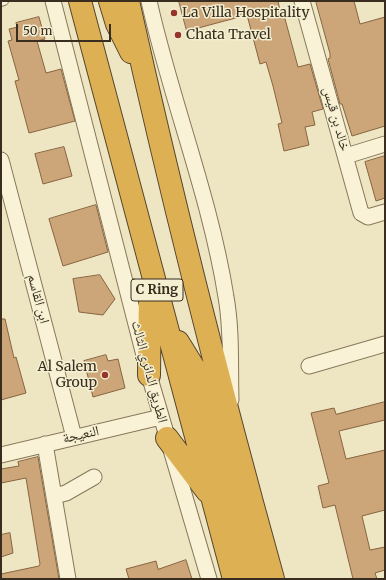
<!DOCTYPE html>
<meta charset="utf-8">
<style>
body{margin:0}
#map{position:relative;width:386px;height:580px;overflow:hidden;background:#eee6c3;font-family:Merriweather,serif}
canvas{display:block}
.frame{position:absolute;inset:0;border:2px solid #382d1e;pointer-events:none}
.scale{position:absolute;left:16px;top:24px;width:95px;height:18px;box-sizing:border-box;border:2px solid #382d1e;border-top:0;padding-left:5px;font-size:12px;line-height:14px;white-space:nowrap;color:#382d1e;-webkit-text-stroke:3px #f5efd2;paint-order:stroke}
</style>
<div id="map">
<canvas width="386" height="580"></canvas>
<div class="frame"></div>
<div class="scale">50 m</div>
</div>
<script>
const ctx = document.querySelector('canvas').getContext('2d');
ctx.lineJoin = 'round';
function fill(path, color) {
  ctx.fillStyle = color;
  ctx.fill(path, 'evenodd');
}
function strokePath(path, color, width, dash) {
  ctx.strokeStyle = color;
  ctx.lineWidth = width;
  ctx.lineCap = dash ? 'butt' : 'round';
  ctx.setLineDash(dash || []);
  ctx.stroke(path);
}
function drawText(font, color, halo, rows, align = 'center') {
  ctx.font = font + ' Merriweather,"Noto Naskh Arabic",serif';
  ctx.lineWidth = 3;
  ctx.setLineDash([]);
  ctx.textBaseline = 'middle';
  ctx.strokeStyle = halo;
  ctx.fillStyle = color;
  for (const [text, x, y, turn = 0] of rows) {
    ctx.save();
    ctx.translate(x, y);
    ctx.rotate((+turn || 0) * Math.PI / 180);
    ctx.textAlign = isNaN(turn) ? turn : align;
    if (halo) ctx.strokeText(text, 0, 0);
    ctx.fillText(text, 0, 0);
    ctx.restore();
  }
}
const building = new Path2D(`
 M 179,1 L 278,1 L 281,15 L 284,15 L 298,67 L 310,64 L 323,109 L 312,112 L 315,125 L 305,127 L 309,145 L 284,151 L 278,124 L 282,123 L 273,86 L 266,62 L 260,64 L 247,15 L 187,31 Z
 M 316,1 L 354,1 L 360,24 L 385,17 L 385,126 L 352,136 L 342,104 L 340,104 L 328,59 L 330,58 L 330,54 Z
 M 39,17 L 45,39 L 37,41 L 46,73 L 61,69 L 75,121 L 29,133 L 15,81 L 19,80 L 8,41 L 12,40 L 9,29 L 18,27 L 16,23 Z
 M 64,147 L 72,176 L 43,184 L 35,154 Z
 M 385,156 L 385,198 L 376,201 L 365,162 Z
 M 96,205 L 108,252 L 63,266 L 49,219 Z
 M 100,275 L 115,299 L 103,315 L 79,312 L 73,279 Z
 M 1,319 L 5,319 L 14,358 L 16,357 L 26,393 L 1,400 Z
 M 106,355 L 108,361 L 118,359 L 125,388 L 93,397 L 84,361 Z
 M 385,402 L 385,420 L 339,431 L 346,459 L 385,450 L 385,510 L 362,516 L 370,550 L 385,547 L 385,570 L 375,573 L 377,579 L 353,579 L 335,505 L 323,508 L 318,486 L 329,483 L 311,413 L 334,408 L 336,414 Z
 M 38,457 L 59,579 L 1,579 L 1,574 L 39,566 L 40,564 L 26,478 L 1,483 L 1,469 L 19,466 L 18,462 Z
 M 10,533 L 13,553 L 1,557 L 1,535 Z
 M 186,560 L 192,579 L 129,579 L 126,569 L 156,561 L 158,569 Z`);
fill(building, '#cca579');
strokePath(building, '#876440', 1);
const lane = new Path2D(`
 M 1,2 L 4,1`);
const street = new Path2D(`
 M 53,1 L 149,375 L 209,579
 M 149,1 C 171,100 210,196 226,297 C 232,330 230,366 231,400
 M 302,1 L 361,213 L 368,217 L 385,212
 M 346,156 L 385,144
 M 1,160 L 74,437
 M 309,366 L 385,344
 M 45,444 L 68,579
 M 1,455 L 161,417
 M 54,496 L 66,493 L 94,477`);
const highway = new Path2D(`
 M 80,1 L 234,579
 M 110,1 L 117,24 L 131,52
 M 128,1 C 171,195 220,388 273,579
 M 178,342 L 196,371 L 204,394 L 254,579
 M 149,375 L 150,290
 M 167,438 L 207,491`);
strokePath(lane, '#88775a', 10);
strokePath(street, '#88775a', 17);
strokePath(highway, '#56452e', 24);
strokePath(lane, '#f9f2d6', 8);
strokePath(street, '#f9f2d6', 15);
strokePath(highway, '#ddb053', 22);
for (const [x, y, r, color] of [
 [174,13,4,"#97352a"],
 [178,35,4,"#97352a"],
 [105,375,4,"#97352a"]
]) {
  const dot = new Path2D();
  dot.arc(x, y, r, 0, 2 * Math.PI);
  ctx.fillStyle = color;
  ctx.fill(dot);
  strokePath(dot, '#f5efd2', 1.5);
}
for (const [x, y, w] of [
 [157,290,52]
]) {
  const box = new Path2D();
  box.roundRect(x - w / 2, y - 11, w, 22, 3);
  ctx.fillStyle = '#f5efd2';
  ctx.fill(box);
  strokePath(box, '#382d1e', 1);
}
drawText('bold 13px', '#382d1e', null, [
 ["C Ring",157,290]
]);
drawText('14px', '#382d1e', '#f5efd2', [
 ["La Villa Hospitality",182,13],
 ["Chata Travel",186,35],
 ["Al Salem",97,367,"right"],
 ["Group",97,383,"right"]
], 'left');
drawText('14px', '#382d1e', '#f5efd2', [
 ["خالد بن قيس",336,119,74],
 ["ابن القاسم",38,299,75],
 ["الطريق الدائري الثالث",149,372,75],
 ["النعيجة",81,435,-13]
]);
</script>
